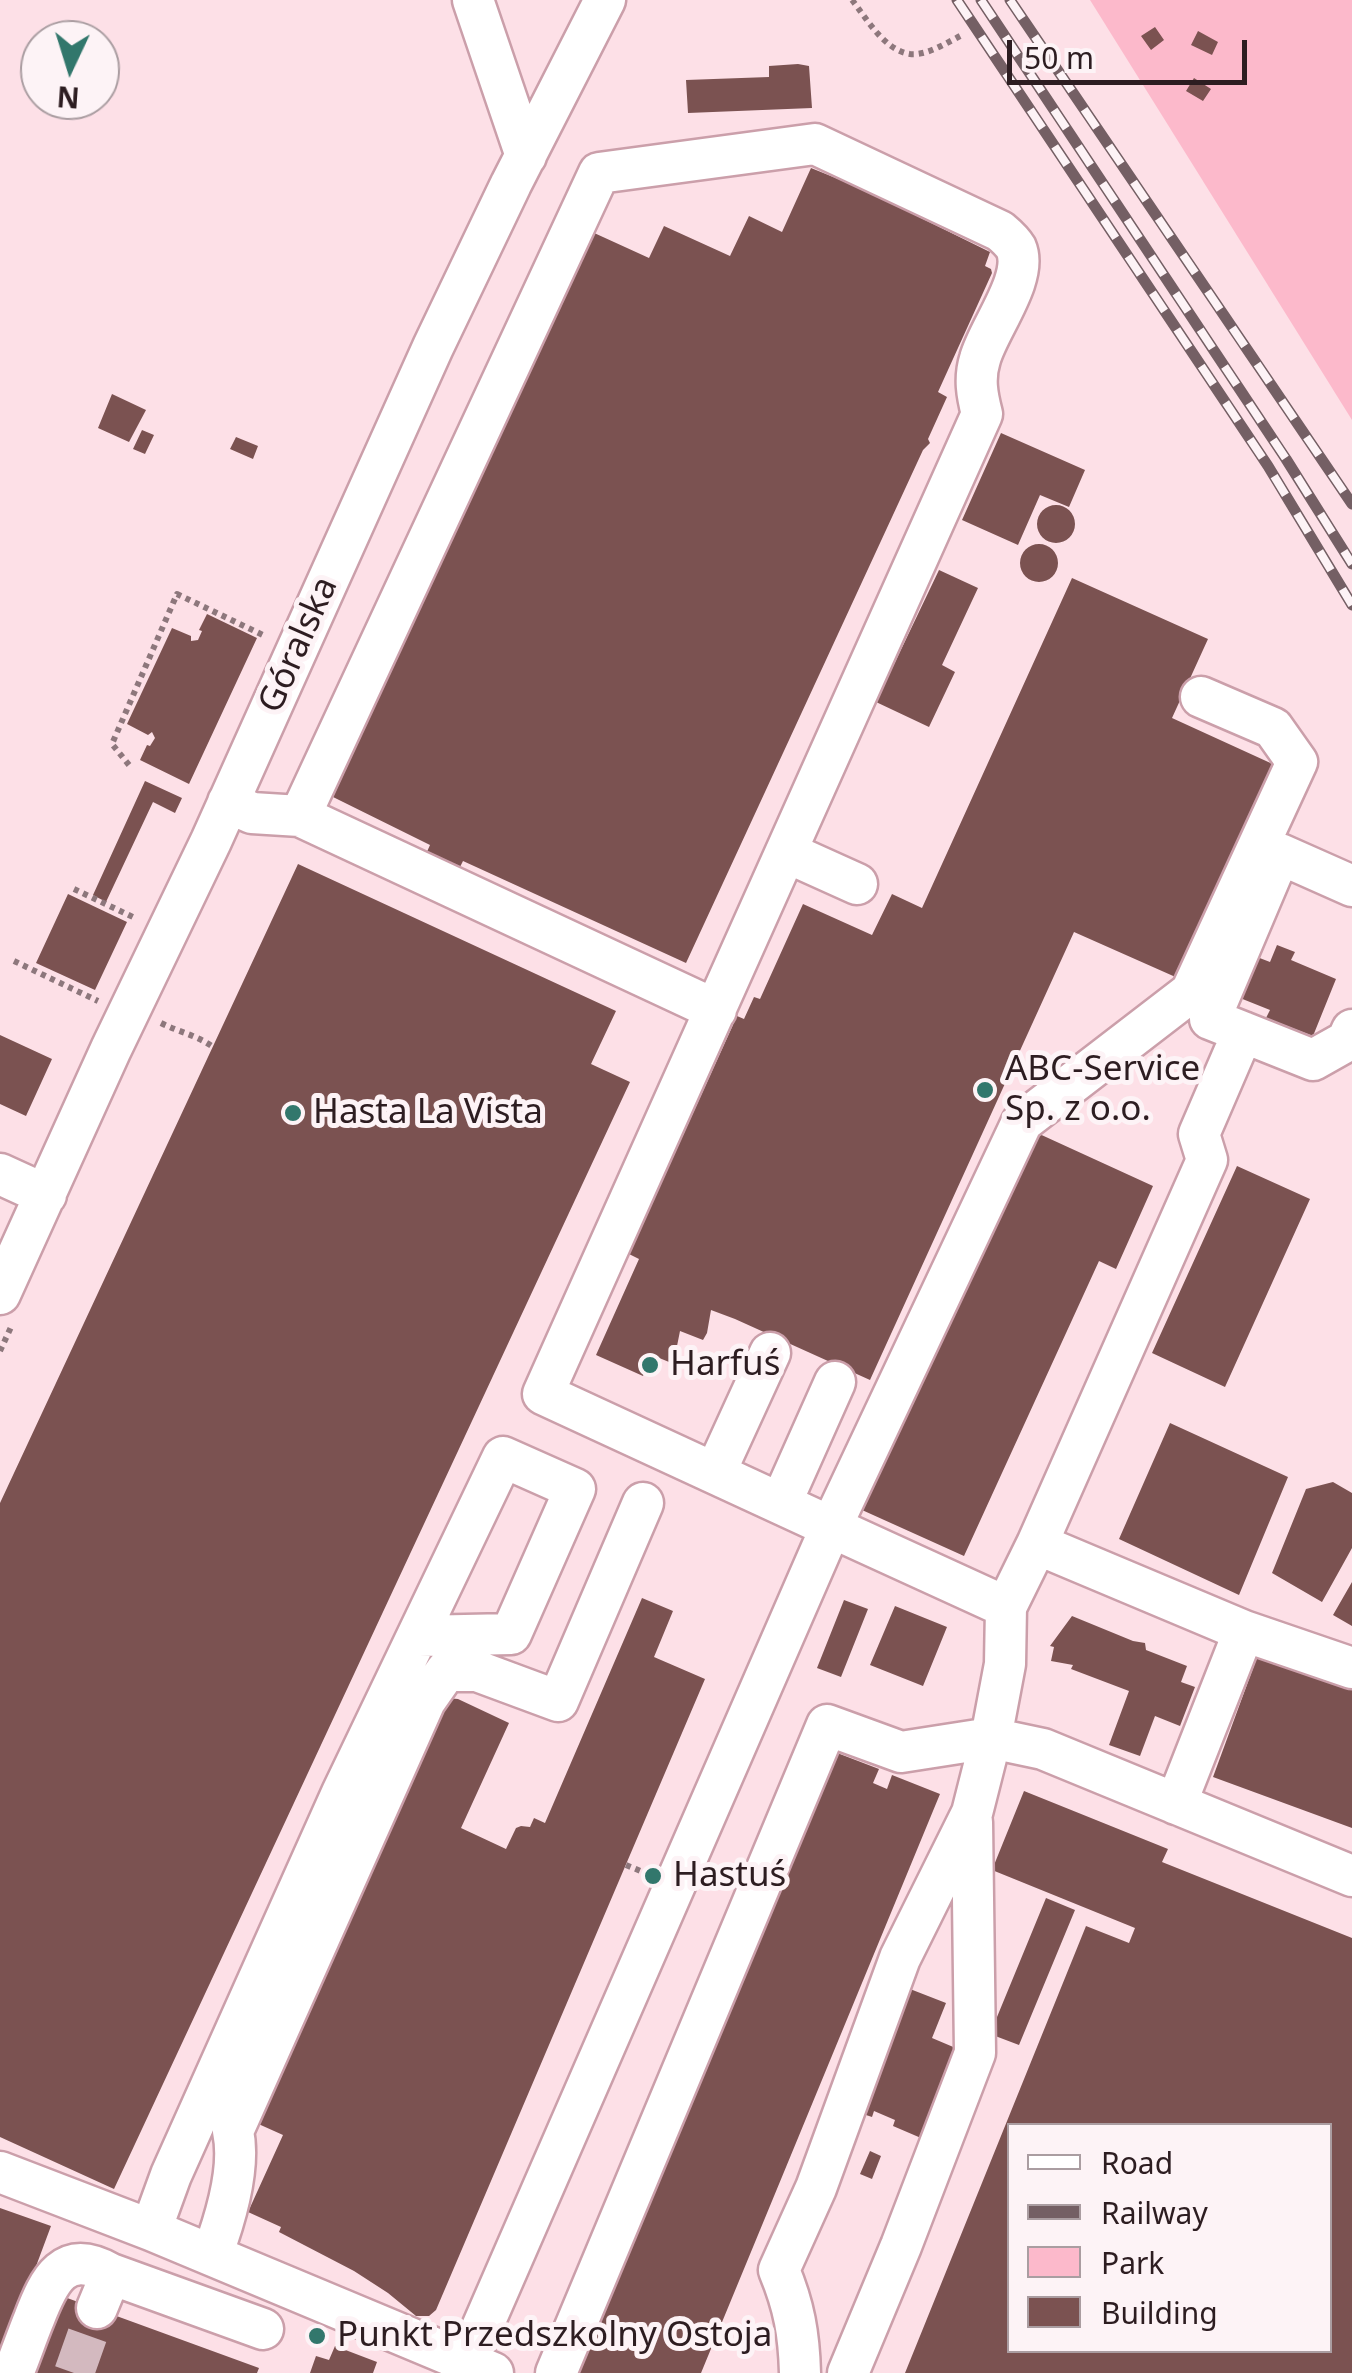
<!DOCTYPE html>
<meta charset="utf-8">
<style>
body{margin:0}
#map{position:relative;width:1352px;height:2373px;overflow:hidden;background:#fde0e7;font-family:"Noto Sans",sans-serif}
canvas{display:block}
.legend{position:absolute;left:1007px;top:2123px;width:325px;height:230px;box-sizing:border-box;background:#fdf3f6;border:2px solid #aa9da1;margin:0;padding:12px 18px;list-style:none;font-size:30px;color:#2d1d21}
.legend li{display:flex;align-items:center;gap:20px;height:50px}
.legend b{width:50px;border:2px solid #aa9da1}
.north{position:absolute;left:20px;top:20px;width:100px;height:100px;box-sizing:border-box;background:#fdf3f6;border:2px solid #aa9da1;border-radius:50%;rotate:184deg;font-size:28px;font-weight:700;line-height:40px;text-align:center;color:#2d1d21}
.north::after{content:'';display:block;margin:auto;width:35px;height:45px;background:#32776c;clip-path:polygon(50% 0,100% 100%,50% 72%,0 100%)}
.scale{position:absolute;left:1007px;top:40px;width:240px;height:45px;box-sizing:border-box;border:5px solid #2d1d21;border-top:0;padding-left:12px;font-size:30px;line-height:35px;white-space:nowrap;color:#2d1d21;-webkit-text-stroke:8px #fdf3f6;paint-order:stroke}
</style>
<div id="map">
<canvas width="1352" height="2373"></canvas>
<ul class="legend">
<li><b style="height:12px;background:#fff"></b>Road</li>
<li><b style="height:12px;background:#745f64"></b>Railway</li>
<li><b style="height:28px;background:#fcb9cb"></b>Park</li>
<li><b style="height:28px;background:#7b5251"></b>Building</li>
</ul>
<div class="north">N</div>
<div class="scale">50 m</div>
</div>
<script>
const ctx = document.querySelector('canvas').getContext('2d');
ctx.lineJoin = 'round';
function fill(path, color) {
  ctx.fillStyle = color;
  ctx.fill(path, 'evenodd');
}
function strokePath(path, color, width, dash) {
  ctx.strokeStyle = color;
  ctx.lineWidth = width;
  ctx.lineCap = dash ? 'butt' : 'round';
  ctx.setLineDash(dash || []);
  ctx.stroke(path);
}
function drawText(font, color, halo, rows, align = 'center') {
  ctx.font = font + ' "Noto Sans",sans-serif';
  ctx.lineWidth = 10;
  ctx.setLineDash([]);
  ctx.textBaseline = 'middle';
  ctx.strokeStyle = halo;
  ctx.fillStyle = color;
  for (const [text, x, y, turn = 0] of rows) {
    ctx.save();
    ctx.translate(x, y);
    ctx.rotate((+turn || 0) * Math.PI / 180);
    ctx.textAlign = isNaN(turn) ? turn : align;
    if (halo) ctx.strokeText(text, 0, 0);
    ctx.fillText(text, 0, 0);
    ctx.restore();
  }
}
fill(new Path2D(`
 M 1090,0 L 1352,0 L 1352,420 Z`), '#fcb9cb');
fill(new Path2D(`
 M 1155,27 L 1164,40 L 1151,50 L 1141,36 Z
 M 1198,31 L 1218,42 L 1212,55 L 1191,45 Z
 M 798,64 L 809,66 L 812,108 L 688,113 L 686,80 L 769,77 L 769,66 Z
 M 1194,78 L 1211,89 L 1203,101 L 1186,91 Z
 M 811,168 L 858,187 L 990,252 L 985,266 L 991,269 L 992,273 L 938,392 L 947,397 L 928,439 L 930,443 L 923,450 L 686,963 L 463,861 L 459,869 L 426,854 L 430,845 L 333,797 L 436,574 L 434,572 L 537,358 L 535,358 L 592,232 L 649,258 L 664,226 L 730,256 L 749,216 L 782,232 Z
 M 112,394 L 146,410 L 129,442 L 98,428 Z
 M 142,430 L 154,435 L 145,454 L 133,449 Z
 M 1001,433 L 1085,470 L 1069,507 L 1040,495 L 1018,545 L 962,520 Z
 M 236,437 L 258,446 L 253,459 L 230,449 Z
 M1037 524a19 19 0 1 1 38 0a19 19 0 1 1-38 0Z
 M1020 563a19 19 0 1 1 38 0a19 19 0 1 1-38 0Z
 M 939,570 L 978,588 L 942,665 L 955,672 L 929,727 L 876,702 Z
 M 1072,578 L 1208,639 L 1172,718 L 1277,766 L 1180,979 L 1074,932 L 870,1380 L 735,1319 L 711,1310 L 707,1333 L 703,1340 L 680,1331 L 676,1351 L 669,1362 L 652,1355 L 643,1376 L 596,1355 L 639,1259 L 629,1254 L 737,1016 L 744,1019 L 754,997 L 760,999 L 803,904 L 872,935 L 892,894 L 922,908 Z
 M 207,614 L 257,638 L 189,784 L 140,760 L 147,745 L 150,746 L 155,738 L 152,732 L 148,735 L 127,724 L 172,628 L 191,636 L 191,641 L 198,640 L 202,631 L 199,630 Z
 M 145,781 L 182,798 L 175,813 L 153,802 L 106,902 L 93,895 Z
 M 298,864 L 616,1011 L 591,1064 L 630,1082 L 114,2189 L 0,2137 L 0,1503 Z
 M 68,894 L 127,922 L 95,990 L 36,963 Z
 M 1277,945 L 1295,952 L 1291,960 L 1336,979 L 1313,1036 L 1266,1018 L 1270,1010 L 1240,998 L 1257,957 L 1270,962 Z
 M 0,1035 L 52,1059 L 26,1116 L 0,1104 Z
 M 1035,1132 L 1153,1186 L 1116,1269 L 1099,1261 L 964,1556 L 862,1510 Z
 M 1237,1166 L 1310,1199 L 1225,1387 L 1152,1353 Z
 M 1170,1423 L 1288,1477 L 1239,1595 L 1119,1539 Z
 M 1333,1482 L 1352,1493 L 1352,1548 L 1322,1602 L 1272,1573 L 1306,1489 Z
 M 1352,1582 L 1352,1626 L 1333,1615 Z
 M 642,1598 L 673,1611 L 654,1657 L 705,1679 L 436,2310 L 429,2316 L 416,2316 L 388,2293 L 354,2271 L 279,2232 L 281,2227 L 248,2212 L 283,2135 L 254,2122 L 404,1788 L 409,1786 L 423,1755 L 417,1752 L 425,1735 L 431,1738 L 442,1715 L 440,1709 L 446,1698 L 458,1699 L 509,1723 L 461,1828 L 506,1849 L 516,1828 L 521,1826 L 530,1827 L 534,1818 L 545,1823 Z
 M 844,1600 L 868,1609 L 841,1677 L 817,1668 Z
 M 895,1606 L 947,1627 L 923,1686 L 870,1665 Z
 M 1072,1616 L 1133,1641 L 1145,1643 L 1146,1650 L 1187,1666 L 1181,1682 L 1195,1687 L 1180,1726 L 1155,1716 L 1140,1756 L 1109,1745 L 1129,1691 L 1071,1669 L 1073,1665 L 1051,1661 L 1054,1647 L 1050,1646 Z
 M 1259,1652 L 1352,1685 L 1352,1828 L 1213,1777 Z
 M 832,1751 L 879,1769 L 873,1783 L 887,1789 L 892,1775 L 940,1794 L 701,2373 L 571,2373 Z
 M 1024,1791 L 1168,1849 L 1162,1862 L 1352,1938 L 1352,2373 L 905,2373 L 1086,1926 L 1129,1943 L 1135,1928 L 992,1870 ZM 1009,2126 L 1330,2126 L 1330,2350 L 1009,2350 Z
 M 1046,1898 L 1075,1910 L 1019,2045 L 990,2034 Z
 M 910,1989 L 946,2003 L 932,2038 L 958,2049 L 921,2138 L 893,2126 L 895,2120 L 874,2111 L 872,2117 L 860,2113 Z
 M 870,2151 L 881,2156 L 872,2179 L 860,2174 Z
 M 0,2208 L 51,2226 L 0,2363 Z
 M 48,2291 L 259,2368 L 257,2373 L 18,2373 Z
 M 335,2346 L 377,2362 L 373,2373 L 310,2373 L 316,2356 L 329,2360 Z`), '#7b5251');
strokePath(new Path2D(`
 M 74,2373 L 97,2308`), '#d3b9bf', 40, [40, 20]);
const minor = new Path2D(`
 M 473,0 L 526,156
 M 228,802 L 252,813 L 300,816 L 716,1010
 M 300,816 L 599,173 L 815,144 L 1000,231 C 1006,236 1012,241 1016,248 C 1029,278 988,329 980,359 C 974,378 977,395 982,414 L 543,1394 L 831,1527 L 1022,1122 L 1191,992 L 1297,762 L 1273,728 L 1201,697
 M 786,852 L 857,884
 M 1352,886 L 1280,854 L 1210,1019 L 1313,1060 L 1347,1041 L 1352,1030
 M 0,1174 L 46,1195
 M 0,1294 L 111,1049 L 211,841 L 433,347 L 511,184 L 605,0
 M 715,1473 L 770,1353
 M 781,1503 L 835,1382
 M 1037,1544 L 1244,1631 L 1352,1668
 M 1176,1804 L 1244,1631
 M 0,2172 L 151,2230 L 467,2362 L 463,2373
 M 151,2230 L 171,2175 L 342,1793 L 503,1457 L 575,1489 L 511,1634 L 419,1636
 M 212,2255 C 225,2220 241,2168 233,2131 L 425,1701 L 446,1671 L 477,1671 L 558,1701 L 643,1503
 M 111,2274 L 263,2329
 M 14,2371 C 21,2354 27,2336 34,2319 C 49,2280 64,2247 111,2274 L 97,2308
 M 493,2373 L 467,2362 L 831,1527 L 1006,1607
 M 556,2373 L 827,1725 L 901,1752 L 991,1738 L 1043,1749 L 1352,1876
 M 800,2373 C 799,2334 794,2306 779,2270 L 816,2188 L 900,1958 L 972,1813 L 991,1738 L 1005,1664 L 1006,1607 L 1037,1544 L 1207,1160 L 1199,1134 L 1243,1032
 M 848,2373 L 901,2246 L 975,2053 L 972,1822`);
strokePath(minor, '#cb9faa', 45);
strokePath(new Path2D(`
 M 852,0 C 867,19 884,50 910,54 C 927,56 948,42 962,35
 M 129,765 L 112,744 L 177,594 L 265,636
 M 74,889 L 135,918
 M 14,961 L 98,1001
 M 161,1023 C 179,1032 196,1035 213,1047
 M 0,1351 L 12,1325
 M 626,1865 L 643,1872`), '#8d777c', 6, [5, 5]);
strokePath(minor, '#fff', 40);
const rail = new Path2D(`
 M 957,0 L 1268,466 L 1352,605
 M 981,0 L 1286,459 L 1352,564
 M 1010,0 L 1352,504`);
strokePath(rail, '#745f64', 11);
strokePath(rail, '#fdf3f6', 8, [22]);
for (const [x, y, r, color] of [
 [985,1090,10,"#32776c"],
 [293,1113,10,"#32776c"],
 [650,1365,10,"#32776c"],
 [653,1876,10,"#32776c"],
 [317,2336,10,"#32776c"]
]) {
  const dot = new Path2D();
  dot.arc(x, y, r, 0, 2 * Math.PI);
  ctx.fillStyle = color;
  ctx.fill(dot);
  strokePath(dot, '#fdf3f6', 4);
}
drawText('35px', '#2d1d21', '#fdf3f6', [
 ["Góralska",299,645,-66]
]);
drawText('35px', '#2d1d21', '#fdf3f6', [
 ["ABC-Service",1005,1070],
 ["Sp. z o.o.",1005,1110],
 ["Hasta La Vista",313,1113],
 ["Harfuś",670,1365],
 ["Hastuś",673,1876],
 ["Punkt Przedszkolny Ostoja",337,2336]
], 'left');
</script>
